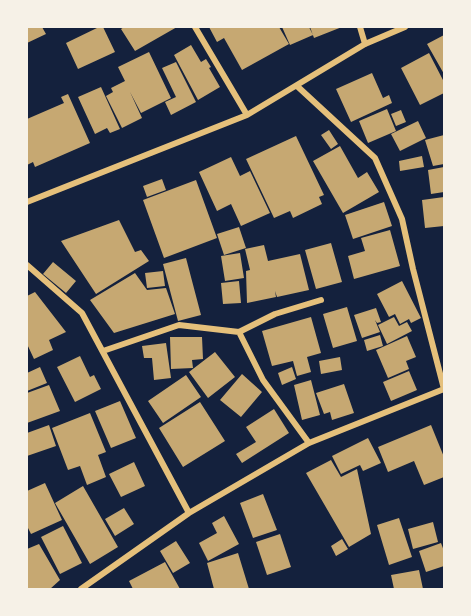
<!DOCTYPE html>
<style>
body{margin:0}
#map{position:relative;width:471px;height:616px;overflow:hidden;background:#14213d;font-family:Rubik,sans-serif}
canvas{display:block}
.frame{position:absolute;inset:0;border:28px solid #f6f1e7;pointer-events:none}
</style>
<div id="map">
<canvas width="471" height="616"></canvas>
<div class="frame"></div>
</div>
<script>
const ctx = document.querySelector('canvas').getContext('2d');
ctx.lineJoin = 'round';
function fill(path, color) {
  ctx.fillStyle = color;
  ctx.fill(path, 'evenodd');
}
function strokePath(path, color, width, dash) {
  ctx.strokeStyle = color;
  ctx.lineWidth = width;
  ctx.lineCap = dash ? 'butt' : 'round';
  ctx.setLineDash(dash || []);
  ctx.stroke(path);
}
fill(new Path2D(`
 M 27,27 L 42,27 L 46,34 L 27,43 Z
 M 99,27 L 103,27 L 115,52 L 78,69 L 66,43 Z
 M 124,27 L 177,27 L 135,51 L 121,29 Z
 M 209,27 L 279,27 L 289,44 L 242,70 L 224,38 L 217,42 Z
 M 282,27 L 309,27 L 313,35 L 290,45 Z
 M 310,27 L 342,27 L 314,38 Z
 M 444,35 L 444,74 L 427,44 Z
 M 191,45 L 201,62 L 206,59 L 211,67 L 209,68 L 220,87 L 198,100 L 174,55 Z
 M 149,52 L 171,98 L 141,113 L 130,92 L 142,118 L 122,128 L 106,96 L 113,92 L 111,88 L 125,81 L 118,67 Z
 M 429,53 L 444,82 L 444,93 L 420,105 L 401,68 Z
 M 176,62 L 196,102 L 171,115 L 165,102 L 176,97 L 162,68 Z
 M 372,73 L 383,98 L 389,95 L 392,103 L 351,122 L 336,89 Z
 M 101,87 L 120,129 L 110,133 L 107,128 L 95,134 L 78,97 Z
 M 68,94 L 90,143 L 35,167 L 33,162 L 27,165 L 27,119 L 64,103 L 61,97 Z
 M 387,109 L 396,131 L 368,143 L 359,121 Z
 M 401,110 L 406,122 L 396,126 L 391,114 Z
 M 418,121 L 426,138 L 400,151 L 391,134 Z
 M 329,130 L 338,144 L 331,149 L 321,135 Z
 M 444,135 L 444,164 L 433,166 L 425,140 Z
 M 296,136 L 324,195 L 319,197 L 322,204 L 293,218 L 290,211 L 274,218 L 246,159 Z
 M 340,146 L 358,178 L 367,172 L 379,192 L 343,213 L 313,161 Z
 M 422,156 L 424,167 L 400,171 L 399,161 Z
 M 231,157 L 240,176 L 250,171 L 270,213 L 241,226 L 231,204 L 217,211 L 199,172 Z
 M 444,167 L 444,192 L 431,194 L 428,170 Z
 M 162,179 L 166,190 L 147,197 L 143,186 Z
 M 196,180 L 217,238 L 164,258 L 143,200 Z
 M 444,197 L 444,226 L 425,228 L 422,200 Z
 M 384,202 L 392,226 L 353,239 L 345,215 Z
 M 119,220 L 135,252 L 141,250 L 149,261 L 96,294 L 61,241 Z
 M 239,227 L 246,248 L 224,255 L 217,234 Z
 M 390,230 L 400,266 L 354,279 L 348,256 L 365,251 L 361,238 Z
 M 331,243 L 342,282 L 316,289 L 305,250 Z
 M 264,245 L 268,261 L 300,254 L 309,290 L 277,297 L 275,291 L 276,297 L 247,303 L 246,271 L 250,270 L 245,249 Z
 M 240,253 L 244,278 L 225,281 L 221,256 Z
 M 186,258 L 201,315 L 178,321 L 163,264 Z
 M 53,262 L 76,281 L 66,293 L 43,274 Z
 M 163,271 L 165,286 L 147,288 L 145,273 Z
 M 135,273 L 147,290 L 166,288 L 175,314 L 114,333 L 90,300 Z
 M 239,281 L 241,303 L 223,304 L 221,283 Z
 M 402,281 L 421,318 L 411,323 L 409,319 L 400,324 L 395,314 L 389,317 L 377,294 Z
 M 35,292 L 66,332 L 49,340 L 53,350 L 34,359 L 27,344 L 27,296 Z
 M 347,307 L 357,341 L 333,348 L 323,314 Z
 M 376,308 L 381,322 L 377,323 L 375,320 L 380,332 L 362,338 L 354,315 Z
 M 311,317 L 321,353 L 307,357 L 311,372 L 297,376 L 293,361 L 272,366 L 262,331 Z
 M 394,317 L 399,326 L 407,322 L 412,331 L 387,344 L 378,325 Z
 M 380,335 L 383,346 L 367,351 L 364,340 Z
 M 407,336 L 416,357 L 406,361 L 409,369 L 388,378 L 376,350 Z
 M 170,337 L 202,337 L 203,359 L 192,360 L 193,368 L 171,369 Z
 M 166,343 L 171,378 L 154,380 L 152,358 L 144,358 L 142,346 Z
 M 215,352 L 235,377 L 208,398 L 189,372 Z
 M 80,356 L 90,377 L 94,375 L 101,389 L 75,402 L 57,367 Z
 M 340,357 L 342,370 L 321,374 L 319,361 Z
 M 40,367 L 47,383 L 27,391 L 27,373 Z
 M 292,367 L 296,379 L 282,385 L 278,373 Z
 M 409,371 L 417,390 L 391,401 L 383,382 Z
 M 242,374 L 262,392 L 241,417 L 220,400 Z
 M 186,375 L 201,397 L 163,423 L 148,401 Z
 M 311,380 L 320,415 L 302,420 L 294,385 Z
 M 344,384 L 354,413 L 332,420 L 330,412 L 324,414 L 316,393 Z
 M 49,385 L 60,411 L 27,423 L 27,393 Z
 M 120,401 L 136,438 L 111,448 L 95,411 Z
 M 200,402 L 225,441 L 183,467 L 159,428 Z
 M 274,409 L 289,433 L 242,463 L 236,454 L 256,442 L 246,427 Z
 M 90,413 L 106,452 L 98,455 L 106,477 L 87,485 L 80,466 L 68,470 L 52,428 Z
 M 49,425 L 56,446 L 27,456 L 27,433 Z
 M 431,425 L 444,457 L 444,477 L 424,485 L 414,461 L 388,472 L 378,447 Z
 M 368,438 L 381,463 L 363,471 L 360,465 L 341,474 L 332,456 Z
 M 331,460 L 341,477 L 357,469 L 371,534 L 349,547 L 306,473 Z
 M 134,462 L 145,486 L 121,497 L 109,474 Z
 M 45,483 L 62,520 L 31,534 L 27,526 L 27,491 Z
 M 83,486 L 118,547 L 90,564 L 55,503 Z
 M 263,494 L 277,530 L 253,538 L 240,503 Z
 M 124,508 L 134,524 L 115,536 L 105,519 Z
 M 224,516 L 239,544 L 208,561 L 199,543 L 217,533 L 212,523 Z
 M 399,518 L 412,557 L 389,565 L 377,525 Z
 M 433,522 L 438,542 L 413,549 L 408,529 Z
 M 63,526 L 82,563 L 60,574 L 41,537 Z
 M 280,534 L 291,567 L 267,575 L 256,542 Z
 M 342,539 L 348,549 L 336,556 L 331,546 Z
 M 176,541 L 190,563 L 173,573 L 160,551 Z
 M 441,543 L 444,551 L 444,566 L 426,572 L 419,551 Z
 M 39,544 L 60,580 L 50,589 L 27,589 L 27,549 Z
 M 238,553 L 249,589 L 214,589 L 207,563 Z
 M 165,562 L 180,589 L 133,589 L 129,581 Z
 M 419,570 L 423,589 L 394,589 L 391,575 Z`), '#c6a872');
strokePath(new Path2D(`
 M 195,27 L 247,115
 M 360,27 L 365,44
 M 297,86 L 375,158 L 402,219 L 413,269 L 444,389
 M 27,202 L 247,115 L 365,44 L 405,27
 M 27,265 L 82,313 L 189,513
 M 239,332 L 263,380 L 309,443
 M 103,351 L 179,325 L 239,332 L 275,314 L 321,300
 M 81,589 L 189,513 L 309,443 L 444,389`), '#e5c07b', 6);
</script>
